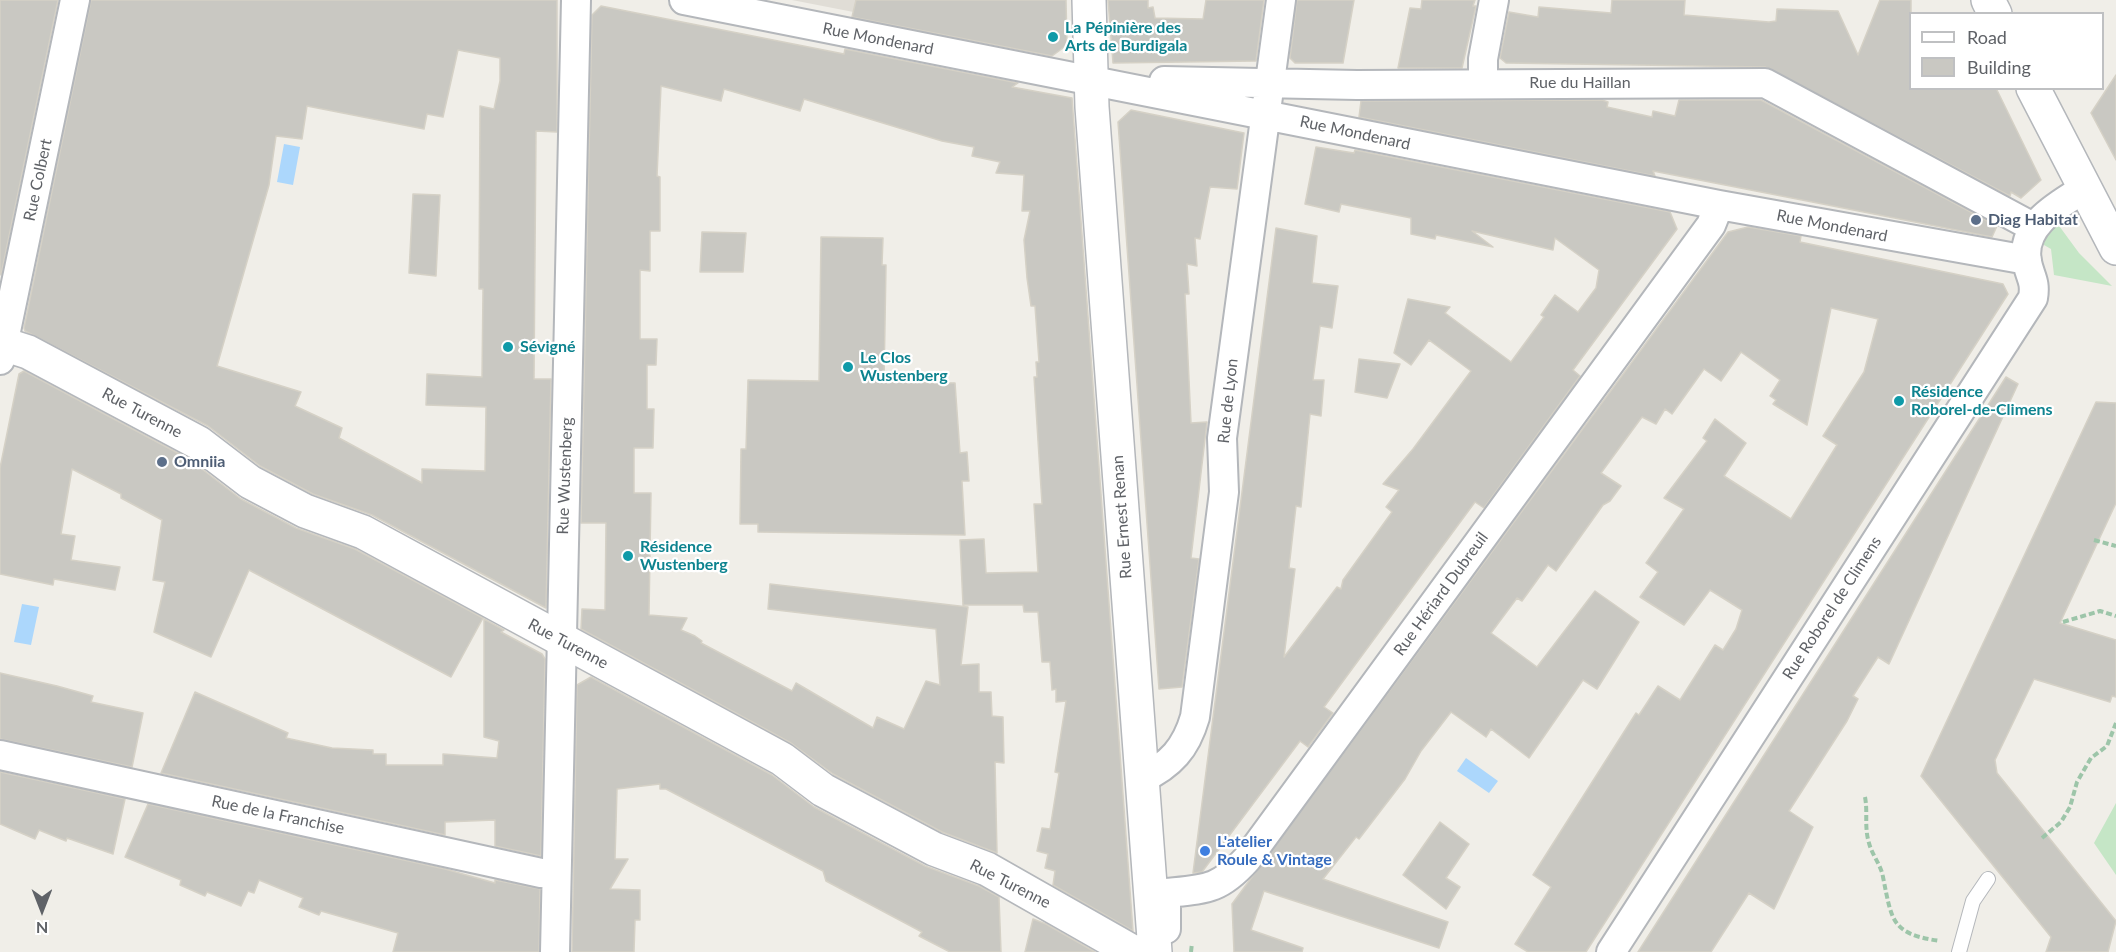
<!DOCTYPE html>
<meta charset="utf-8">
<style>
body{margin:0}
#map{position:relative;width:2116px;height:952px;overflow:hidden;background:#f0eee8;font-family:Lato,sans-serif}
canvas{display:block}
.legend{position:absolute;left:1909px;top:12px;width:195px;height:78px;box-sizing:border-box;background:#fff;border:2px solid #bfc0c2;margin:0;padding:8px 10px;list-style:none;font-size:18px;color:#5f6267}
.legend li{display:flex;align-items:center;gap:12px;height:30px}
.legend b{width:30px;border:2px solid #bfc0c2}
.north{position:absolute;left:12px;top:880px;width:60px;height:60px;-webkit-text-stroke:4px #fff;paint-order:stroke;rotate:180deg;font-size:16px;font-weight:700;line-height:24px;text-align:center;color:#5f6267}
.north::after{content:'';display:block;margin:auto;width:21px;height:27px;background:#5f6267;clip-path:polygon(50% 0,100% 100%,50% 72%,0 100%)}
</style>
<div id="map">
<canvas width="2116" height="952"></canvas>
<ul class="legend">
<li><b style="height:8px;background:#fff"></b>Road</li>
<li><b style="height:16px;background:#c9c8c2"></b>Building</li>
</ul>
<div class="north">N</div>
</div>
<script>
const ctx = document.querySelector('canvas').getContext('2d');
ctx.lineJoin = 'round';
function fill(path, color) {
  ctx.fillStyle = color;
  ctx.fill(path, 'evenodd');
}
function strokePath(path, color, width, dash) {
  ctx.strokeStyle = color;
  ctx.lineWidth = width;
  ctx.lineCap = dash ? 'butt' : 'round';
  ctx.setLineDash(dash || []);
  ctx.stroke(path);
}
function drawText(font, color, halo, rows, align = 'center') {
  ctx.font = font + ' Lato,sans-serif';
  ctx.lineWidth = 4.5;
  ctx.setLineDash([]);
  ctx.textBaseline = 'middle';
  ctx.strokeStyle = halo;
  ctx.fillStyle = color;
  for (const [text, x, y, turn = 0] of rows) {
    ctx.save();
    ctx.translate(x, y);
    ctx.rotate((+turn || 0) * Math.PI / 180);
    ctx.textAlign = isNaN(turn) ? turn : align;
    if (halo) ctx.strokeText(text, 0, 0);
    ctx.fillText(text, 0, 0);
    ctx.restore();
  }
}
fill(new Path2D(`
 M 792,0 L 883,0 L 879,17 Z`), '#e0ddd6');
fill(new Path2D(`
 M 2057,223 L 2079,253 L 2112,286 L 2054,275 L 2051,249 L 2044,245 L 2043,236 Z
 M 2116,803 L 2116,875 L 2094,843 Z`), '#c5e6c6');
fill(new Path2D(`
 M 284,144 L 300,147 L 293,185 L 277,182 Z
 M 22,604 L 39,607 L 31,645 L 14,642 Z
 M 1466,758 L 1498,781 L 1489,793 L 1457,771 Z`), '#acd7fc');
const building = new Path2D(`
 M 0,0 L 58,0 L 1,275 L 0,272 Z
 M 91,0 L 557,0 L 557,132 L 536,131 L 534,379 L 551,379 L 546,608 L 372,515 L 313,494 L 260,466 L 208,426 L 25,331 L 24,328 ZM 458,50 L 500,58 L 500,81 L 494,109 L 480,106 L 479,289 L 483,289 L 482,377 L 427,374 L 426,405 L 486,407 L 485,471 L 422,469 L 422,483 L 339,438 L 342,428 L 295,406 L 301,392 L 217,366 L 269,185 L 276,136 L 302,139 L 307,106 L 424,129 L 427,114 L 443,117 Z
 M 856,0 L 1066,0 L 1067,45 L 1052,56 L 852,17 Z
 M 1108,0 L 1148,0 L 1148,8 L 1153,7 L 1155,18 L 1203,19 L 1206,0 L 1264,0 L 1256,61 L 1113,63 Z
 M 1297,0 L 1354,0 L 1343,63 L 1295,63 L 1290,58 Z
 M 1422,0 L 1475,0 L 1473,6 L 1476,6 L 1462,68 L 1398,68 L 1410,8 L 1421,9 Z
 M 1612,0 L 1685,0 L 1684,15 L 1769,22 L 1776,21 L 1777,9 L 1838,11 L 1858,55 L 1880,0 L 1911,0 L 1911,88 L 1996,88 L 2041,180 L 2021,198 L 2011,192 L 2010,196 L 1765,67 L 1506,63 L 1500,58 L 1509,12 L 1538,17 L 1539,7 L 1611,13 Z
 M 601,6 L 844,54 L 845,49 L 1018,83 L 1012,87 L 1072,98 L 1133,931 L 1053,885 L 1055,871 L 1045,868 L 1048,854 L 1037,851 L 1042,828 L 1050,829 L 1059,773 L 1055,772 L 1066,701 L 1056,702 L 1056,689 L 1052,690 L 1050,662 L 1042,662 L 1038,612 L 1024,612 L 1023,605 L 963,605 L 960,540 L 984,539 L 986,573 L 1038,572 L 1034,504 L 1042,504 L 1034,377 L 1037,377 L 1036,362 L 1039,362 L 1035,306 L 1031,306 L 1027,278 L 1024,240 L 1030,211 L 1022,211 L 1024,175 L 996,173 L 1000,162 L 972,156 L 974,147 L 942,141 L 804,99 L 800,111 L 724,89 L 721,101 L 661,86 L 657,176 L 660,177 L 660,231 L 650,231 L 650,271 L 640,270 L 640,339 L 657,339 L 656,365 L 647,365 L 647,409 L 654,409 L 653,448 L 634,448 L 634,493 L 651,493 L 649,615 L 687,618 L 681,630 L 695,636 L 702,641 L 701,643 L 792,691 L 796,683 L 873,728 L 877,717 L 904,729 L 926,681 L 940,685 L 936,629 L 768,609 L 770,584 L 968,607 L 961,665 L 979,664 L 979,692 L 991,692 L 992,716 L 1003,717 L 1004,763 L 995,762 L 997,853 L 942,832 L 833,774 L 791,743 L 581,629 L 582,609 L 605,610 L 606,523 L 581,523 L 592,15 Z
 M 2116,75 L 2116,160 L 2091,113 Z
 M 1602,100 L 1608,102 L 1607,107 L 1652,117 L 1653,111 L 1675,116 L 1679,100 L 1761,100 L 1997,226 L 1992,237 L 1653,171 L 1655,176 L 1359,117 L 1361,101 Z
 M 1131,110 L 1244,133 L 1237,189 L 1210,187 L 1200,239 L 1195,238 L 1197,266 L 1187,264 L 1189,294 L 1185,294 L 1191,423 L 1207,422 L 1191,558 L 1199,559 L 1182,687 L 1159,689 L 1118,122 Z
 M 1316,147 L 1354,153 L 1355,150 L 1670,212 L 1677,229 L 1573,370 L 1580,376 L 1484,508 L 1475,502 L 1324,707 L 1333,713 L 1308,747 L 1300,741 L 1202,872 L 1193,873 L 1276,228 L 1317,236 L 1312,283 L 1338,286 L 1332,328 L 1320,326 L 1313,380 L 1324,380 L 1321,416 L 1310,414 L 1301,507 L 1296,506 L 1289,568 L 1295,569 L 1284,657 L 1337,587 L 1341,589 L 1343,580 L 1392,512 L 1386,507 L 1399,490 L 1383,484 L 1413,449 L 1471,371 L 1429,340 L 1411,365 L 1394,353 L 1408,299 L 1450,307 L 1445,313 L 1511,362 L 1544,317 L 1541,315 L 1555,295 L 1578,312 L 1596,288 L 1599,270 L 1555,238 L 1553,250 L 1472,231 L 1493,247 L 1436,235 L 1435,239 L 1411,234 L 1411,218 L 1341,204 L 1339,212 L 1305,204 Z
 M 413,194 L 440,195 L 436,276 L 409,273 Z
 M 1748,227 L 1801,236 L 1800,242 L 2003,284 L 2008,294 L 1586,952 L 1528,952 L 1515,944 L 1551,887 L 1533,875 L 1636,713 L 1639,715 L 1658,686 L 1680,700 L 1715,645 L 1723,650 L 1736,629 L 1742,610 L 1710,590 L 1684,625 L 1640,597 L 1658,572 L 1646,563 L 1684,509 L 1664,498 L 1707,441 L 1703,438 L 1715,419 L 1746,443 L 1724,476 L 1791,519 L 1837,445 L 1823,436 L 1864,372 L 1878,319 L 1831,308 L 1807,425 L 1773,404 L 1776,400 L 1770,396 L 1780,380 L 1741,352 L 1721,381 L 1704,369 L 1672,414 L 1665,409 L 1656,424 L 1642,417 L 1601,473 L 1621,486 L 1610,501 L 1603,505 L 1556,571 L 1548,565 L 1522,601 L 1517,598 L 1491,633 L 1537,667 L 1595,591 L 1639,622 L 1597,689 L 1583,680 L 1529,758 L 1491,729 L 1486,737 L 1451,712 L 1421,751 L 1405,779 L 1359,839 L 1356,837 L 1323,879 L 1448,922 L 1439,948 L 1264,891 L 1251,930 L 1303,948 L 1302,952 L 1234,952 L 1232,904 L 1728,232 Z
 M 702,232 L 746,233 L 743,272 L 700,272 Z
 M 821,237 L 883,238 L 882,265 L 886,265 L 884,382 L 955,383 L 960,453 L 967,452 L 969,481 L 962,481 L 965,535 L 758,532 L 758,524 L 740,524 L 741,449 L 746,449 L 748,380 L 819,381 Z
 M 1359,359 L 1400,364 L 1387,398 L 1355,392 Z
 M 24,371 L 189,459 L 241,499 L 296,528 L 355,549 L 483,618 L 451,677 L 249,570 L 211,657 L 154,632 L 165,582 L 153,580 L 162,520 L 121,498 L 121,494 L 72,469 L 61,534 L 75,536 L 71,560 L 120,567 L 115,590 L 54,579 L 53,585 L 0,574 L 0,468 L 19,374 Z
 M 2006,377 L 2018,384 L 1889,664 L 1878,657 L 1853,696 L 1858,699 L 1847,721 L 1789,811 L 1813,827 L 1774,909 L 1749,893 L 1711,952 L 1638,952 Z
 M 2096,402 L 2116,403 L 2116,503 L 2060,623 L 2116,640 L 2116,697 L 2112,696 L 2110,702 L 2034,679 L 1995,760 L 1997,773 L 2116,921 L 2108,952 L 2046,952 L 2051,937 L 1921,776 Z
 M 484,619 L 504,630 L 501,632 L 542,654 L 545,659 L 541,856 L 495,846 L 495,820 L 445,822 L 445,835 L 161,773 L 195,692 L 288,733 L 286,738 L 332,748 L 373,750 L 373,754 L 386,754 L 386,765 L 443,765 L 443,754 L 497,758 L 499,741 L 484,737 Z
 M 0,673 L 57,686 L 93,696 L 91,702 L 143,713 L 132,767 L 0,739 Z
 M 591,677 L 772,775 L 814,807 L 925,866 L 979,886 L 999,897 L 1001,952 L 950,952 L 919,936 L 922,932 L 826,881 L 823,871 L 666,789 L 660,789 L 660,784 L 617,789 L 615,859 L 628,859 L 610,889 L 640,890 L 640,920 L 635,920 L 634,952 L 572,952 L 577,685 Z
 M 0,772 L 125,799 L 113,854 L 67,838 L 66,841 L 39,830 L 35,839 L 0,824 Z
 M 148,804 L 445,869 L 495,883 L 495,880 L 540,889 L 539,952 L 393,952 L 398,933 L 321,911 L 319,915 L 299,907 L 303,898 L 259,880 L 254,893 L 248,891 L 241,906 L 207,892 L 205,896 L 180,885 L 181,880 L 125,857 Z
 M 1440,822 L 1469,844 L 1446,878 L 1460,887 L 1446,909 L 1403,875 Z
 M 1033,919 L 1046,924 L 1095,952 L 1025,952 Z`);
fill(building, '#c9c8c2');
strokePath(building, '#d5d1c6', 1.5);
const service = new Path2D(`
 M 1959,952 L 1973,901 L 1988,879`);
const minor = new Path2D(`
 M 684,0 L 1719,205 L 2027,260
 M 1164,81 L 1357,85 L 1765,83 L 2033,227
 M 1483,84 L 1483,59 L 1494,0
 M 0,360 L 75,0
 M 0,755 L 541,873 L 556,874
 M 1141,779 C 1171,765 1186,748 1195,717 L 1224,492 L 1222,438 L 1281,0
 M 1166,929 L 1166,893 C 1206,889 1219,890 1247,859 L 1711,225 L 1719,205
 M 555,952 L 576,0
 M 1611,952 L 2033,298 C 2036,281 2030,277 2027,262 C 2020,225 2058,205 2084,189`);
const tertiary = new Path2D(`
 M 1089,0 L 1092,107 L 1155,952
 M 1988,0 L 1995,14
 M 2033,88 L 2116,248
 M 0,343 L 28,352 L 199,443 L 250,482 L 305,511 L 363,532 L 782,759 L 823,790 L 934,849 L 987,869 L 1133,952`);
strokePath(service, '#b4b7bb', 16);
strokePath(minor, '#b4b7bb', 32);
strokePath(tertiary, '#b4b7bb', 36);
strokePath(new Path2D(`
 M 2094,540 L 2116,546
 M 2063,622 L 2100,611 L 2116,616
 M 1865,797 C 1868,812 1864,827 1869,843 C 1872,855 1881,865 1883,877 C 1892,921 1891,934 1940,941
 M 2042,838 L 2061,822 L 2070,807 L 2077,782 L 2091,758 L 2107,746 L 2116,723
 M 1191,952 L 1192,943`), '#9dc5a9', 4, [6, 3]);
strokePath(service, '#fff', 14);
strokePath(minor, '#fff', 28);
strokePath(tertiary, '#fff', 33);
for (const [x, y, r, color] of [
 [1053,37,6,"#0f9aa8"],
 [1976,220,6,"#5c6f8a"],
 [508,347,6,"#0f9aa8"],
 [848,367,6,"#0f9aa8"],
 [1899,401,6,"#0f9aa8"],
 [162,462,6,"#5c6f8a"],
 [628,556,6,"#0f9aa8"],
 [1205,851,6,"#3f7fe0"]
]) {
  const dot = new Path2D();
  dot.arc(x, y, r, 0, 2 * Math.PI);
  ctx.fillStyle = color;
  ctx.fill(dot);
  strokePath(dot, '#fff', 2);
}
drawText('bold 16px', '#0d838f', '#fff', [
 ["La Pépinière des",1065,28],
 ["Arts de Burdigala",1065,46],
 ["Sévigné",520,347],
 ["Le Clos",860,358],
 ["Wustenberg",860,376],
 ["Résidence",1911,392],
 ["Roborel-de-Climens",1911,410],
 ["Résidence",640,547],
 ["Wustenberg",640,565]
], 'left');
drawText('16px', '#5f6267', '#fff', [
 ["Rue Mondenard",878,39,11],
 ["Rue du Haillan",1580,83],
 ["Rue Mondenard",1355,133,12],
 ["Rue Colbert",38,180,-78],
 ["Rue Mondenard",1832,226,11],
 ["Rue de Lyon",1228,401,-84],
 ["Rue Turenne",142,413,28],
 ["Rue Wustenberg",565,476,-88],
 ["Rue Ernest Renan",1122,517,-94],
 ["Rue Hériard Dubreuil",1441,594,-54],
 ["Rue Roborel de Climens",1832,608,-57],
 ["Rue Turenne",568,644,28],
 ["Rue de la Franchise",278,815,12],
 ["Rue Turenne",1010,884,27]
]);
drawText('bold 16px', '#4e5e75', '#fff', [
 ["Diag Habitat",1988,220],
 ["Omniia",174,462]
], 'left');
drawText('bold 16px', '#366cbe', '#fff', [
 ["L'atelier",1217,842],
 ["Roule & Vintage",1217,860]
], 'left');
</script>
